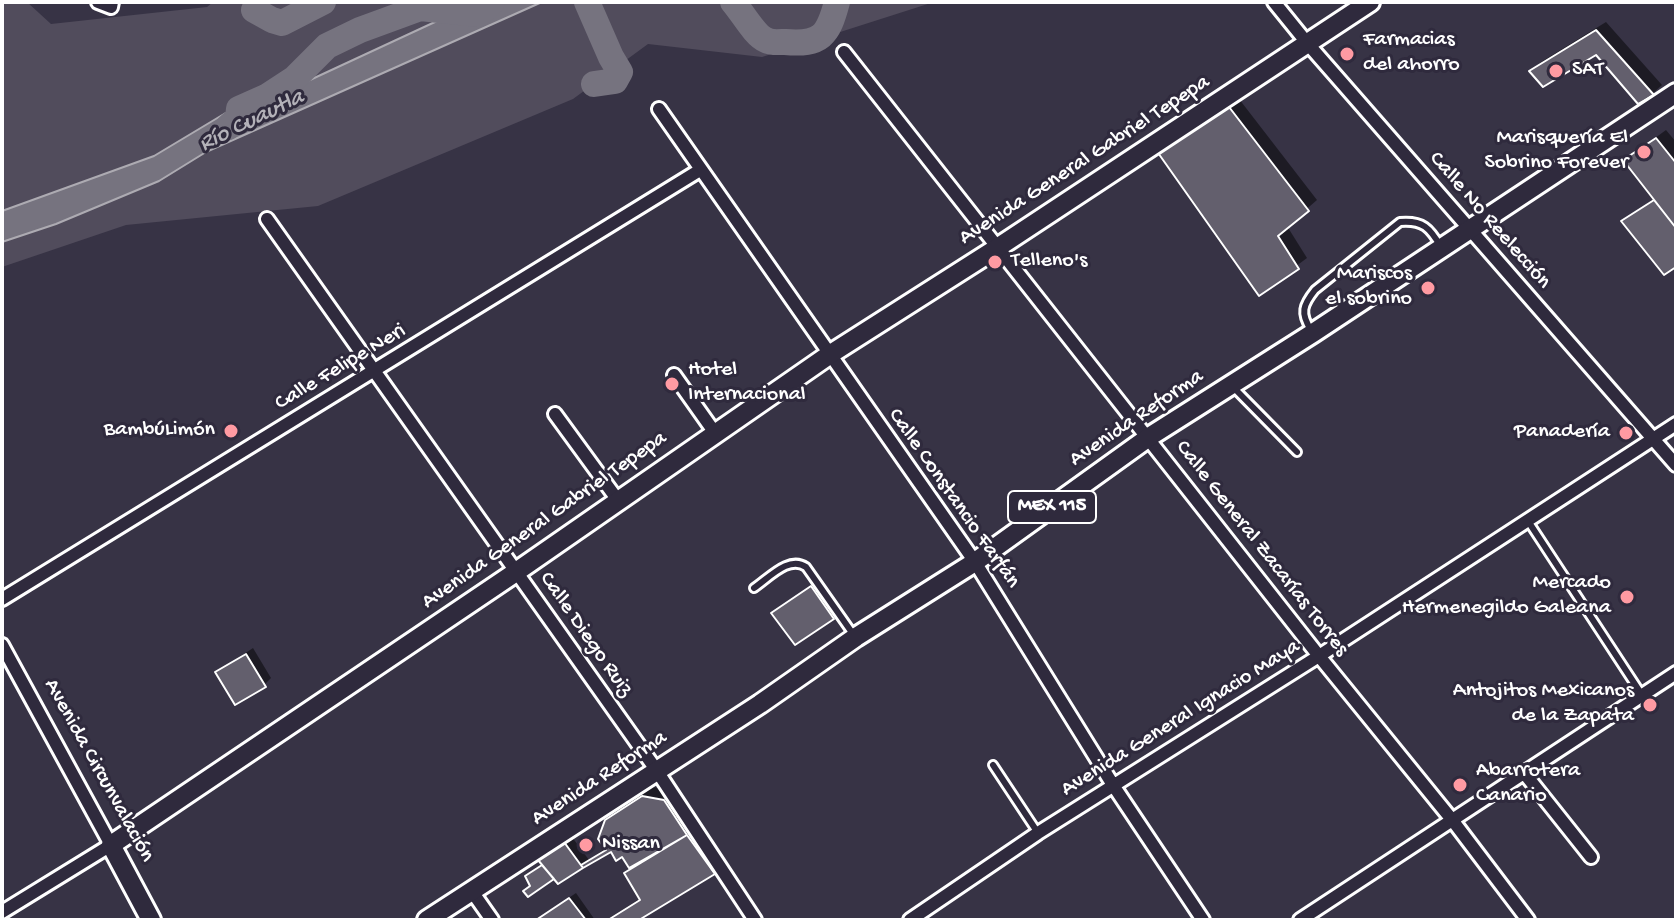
<!DOCTYPE html>
<meta charset="utf-8">
<style>
body{margin:0}
#map{position:relative;width:1678px;height:922px;overflow:hidden;background:#373345;font-family:"Gochi Hand",sans-serif}
canvas{display:block}
.frame{position:absolute;inset:0;border:4px solid #fff;pointer-events:none}
</style>
<div id="map">
<canvas width="1678" height="922"></canvas>
<div class="frame"></div>
</div>
<script>
const ctx = document.querySelector('canvas').getContext('2d');
ctx.lineJoin = 'round';
function fill(path, color) {
  ctx.fillStyle = color;
  ctx.fill(path, 'evenodd');
}
function strokePath(path, color, width, dash) {
  ctx.strokeStyle = color;
  ctx.lineWidth = width;
  ctx.lineCap = dash ? 'butt' : 'round';
  ctx.setLineDash(dash || []);
  ctx.stroke(path);
}
function drawText(font, color, halo, rows, align = 'center') {
  ctx.font = font + ' "Gochi Hand",sans-serif';
  ctx.lineWidth = 6;
  ctx.setLineDash([]);
  ctx.textBaseline = 'middle';
  ctx.strokeStyle = halo;
  ctx.fillStyle = color;
  for (const [text, x, y, turn = 0] of rows) {
    ctx.save();
    ctx.translate(x, y);
    ctx.rotate((+turn || 0) * Math.PI / 180);
    ctx.textAlign = isNaN(turn) ? turn : align;
    if (halo) ctx.strokeText(text, 0, 0);
    ctx.fillText(text, 0, 0);
    ctx.restore();
  }
}
fill(new Path2D(`
 M 2,2 L 27,2 L 51,24 L 207,7 L 213,2 L 934,2 L 762,57 L 648,44 L 573,99 L 318,206 L 126,225 L 2,267 Z`), '#514c5c');
const water = new Path2D(`
 M 478,2 L 542,2 L 206,152 L 159,181 L 56,224 L 2,242 L 2,211 L 154,156 L 224,114 L 297,86 Z`);
fill(water, '#76737f');
strokePath(water, '#adabb2', 2);
fill(new Path2D(`
 M 1606,22 L 1662,85 L 1652,94 L 1597,53 L 1532,71 L 1541,62 Z
 M 1236,95 L 1317,200 L 1287,226 L 1307,258 L 1260,293 L 1159,151 Z
 M 1666,130 L 1676,142 L 1676,264 L 1624,221 L 1655,198 L 1625,160 Z
 M 819,580 L 839,610 L 832,617 L 774,613 Z
 M 253,648 L 271,678 L 264,685 L 217,672 Z
 M 653,787 L 674,792 L 723,863 L 714,872 L 635,920 L 606,920 L 641,898 L 626,873 L 631,868 L 622,854 L 612,850 L 558,881 L 554,877 L 532,886 L 531,872 L 544,864 L 541,860 L 572,837 L 589,860 L 607,847 L 606,821 L 616,811 Z
 M 576,893 L 595,920 L 536,920 Z`), '#0007');
strokePath(new Path2D(`
 M 587,2 L 611,57 L 620,72 L 615,81 L 594,84
 M 733,2 C 742,12 755,36 766,40 C 771,43 780,42 785,42 C 821,45 828,36 837,2
 M 254,10 L 272,20 L 282,23 L 323,2
 M 228,127 L 238,118 L 239,109 L 266,97 L 295,78 L 327,46 L 360,30 L 420,8 L 479,14 L 492,2`), '#76737f', 26);
const building = new Path2D(`
 M 1596,30 L 1654,95 L 1638,104 L 1596,55 L 1543,87 L 1529,71 Z
 M 1226,103 L 1309,211 L 1278,236 L 1299,269 L 1259,296 L 1156,150 Z
 M 1656,138 L 1676,163 L 1676,228 L 1623,160 Z
 M 1654,200 L 1676,228 L 1676,267 L 1664,275 L 1621,221 Z
 M 811,586 L 834,619 L 795,645 L 771,613 Z
 M 246,654 L 266,687 L 235,705 L 215,672 Z
 M 642,796 L 664,800 L 687,835 L 629,868 L 622,857 L 616,861 L 611,852 L 583,868 L 581,865 L 606,850 L 598,839 L 605,820 Z
 M 687,835 L 715,874 L 639,920 L 608,920 L 640,900 L 624,873 Z
 M 564,842 L 583,868 L 558,884 L 538,860 Z
 M 542,865 L 554,879 L 528,897 L 523,891 L 530,886 L 525,876 Z
 M 569,898 L 586,920 L 536,920 Z`);
fill(building, '#635f6d');
strokePath(building, '#fff', 2);
const lane = new Path2D(`
 M 1311,330 C 1300,313 1303,305 1315,290 L 1400,222 C 1423,220 1430,228 1441,247
 M 1233,387 L 1297,452
 M 1528,521 L 1642,695
 M 754,588 C 769,578 789,555 806,567 L 853,634
 M 993,765 L 1038,833`);
const street = new Path2D(`
 M 98,2 L 111,7 L 112,2
 M 1274,2 L 1308,44 L 1676,465
 M 844,52 L 1319,656 L 1453,821 L 1528,920
 M 659,109 L 975,562 L 1113,785 L 1203,920
 M 267,219 L 657,771 L 755,920
 M 674,375 L 715,433
 M 555,414 L 617,499
 M 2,599 L 700,170
 M 2,645 L 111,845 L 2,912
 M 1525,774 L 1591,857
 M 471,890 L 492,920
 M 910,920 L 1038,833 L 1319,656 L 1676,424
 M 1300,920 L 1676,673`);
const primary = new Path2D(`
 M 151,920 L 111,845 L 516,572 L 829,355 L 997,248 L 1370,2
 M 427,920 L 760,704 L 856,637 L 975,562 L 1149,437 L 1313,333 L 1676,93`);
strokePath(lane, '#fff', 12);
strokePath(street, '#fff', 18);
strokePath(primary, '#fff', 24);
strokePath(lane, '#2f2a3d', 6);
strokePath(street, '#2f2a3d', 12);
strokePath(primary, '#2f2a3d', 18);
for (const [x, y, r, color] of [
 [1347,54,8,"#ff9aa2"],
 [1556,71,8,"#ff9aa2"],
 [1644,152,8,"#ff9aa2"],
 [995,262,8,"#ff9aa2"],
 [1428,288,8,"#ff9aa2"],
 [672,384,8,"#ff9aa2"],
 [231,431,8,"#ff9aa2"],
 [1626,433,8,"#ff9aa2"],
 [1627,597,8,"#ff9aa2"],
 [1650,705,8,"#ff9aa2"],
 [1460,785,8,"#ff9aa2"],
 [586,845,8,"#ff9aa2"]
]) {
  const dot = new Path2D();
  dot.arc(x, y, r, 0, 2 * Math.PI);
  ctx.fillStyle = color;
  ctx.fill(dot);
  strokePath(dot, '#2f2a3d', 3);
}
for (const [x, y, w] of [
 [1052,507,88]
]) {
  const box = new Path2D();
  box.roundRect(x - w / 2, y - 16, w, 32, 6);
  ctx.fillStyle = '#2f2a3d';
  ctx.fill(box);
  strokePath(box, '#fff', 2);
}
drawText('bold 20px', '#fff', null, [
 ["MEX 115",1052,507]
]);
drawText('22px', '#fff', '#2f2a3d', [
 ["Farmacias",1363,41],
 ["del ahorro",1363,66],
 ["SAT",1572,71],
 ["Marisquería El",1628,139,"right"],
 ["Sobrino Forever",1628,164,"right"],
 ["Telleno's",1011,262],
 ["Mariscos",1412,275,"right"],
 ["el sobrino",1412,300,"right"],
 ["Hotel",688,371],
 ["Internacional",688,396],
 ["BambúLimón",215,431,"right"],
 ["Panadería",1610,433,"right"],
 ["Mercado",1611,584,"right"],
 ["Hermenegildo Galeana",1611,609,"right"],
 ["Antojitos Mexicanos",1634,692,"right"],
 ["de la Zapata",1634,717,"right"],
 ["Abarrotera",1476,772],
 ["Canario",1476,797],
 ["Nissan",602,845]
], 'left');
drawText('22px', '#fff', '#2f2a3d', [
 ["Avenida General Gabriel Tepepa",1085,161,-33],
 ["Calle No Reelección",1489,221,49],
 ["Calle Felipe Neri",341,368,-31],
 ["Avenida Reforma",1137,419,-34],
 ["Calle Constancio Farfán",953,499,55],
 ["Avenida General Gabriel Tepepa",545,521,-35],
 ["Calle General Zacarías Torres",1261,549,52],
 ["Calle Diego Ruiz",585,635,55],
 ["Avenida General Ignacio Maya",1181,719,-32],
 ["Avenida Circunvalación",98,771,61],
 ["Avenida Reforma",600,779,-33]
]);
drawText('italic 24px', '#b4b2b9', '#2f2a3d', [
 ["Río Cuautla",252,122,-26]
]);
</script>
